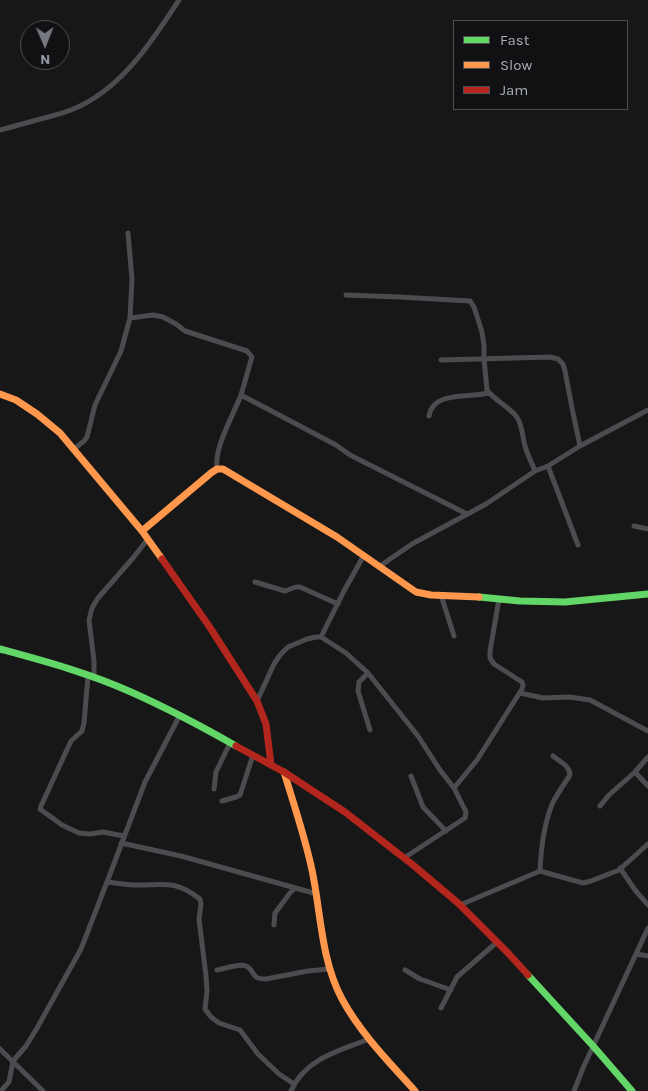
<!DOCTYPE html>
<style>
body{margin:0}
#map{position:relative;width:648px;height:1091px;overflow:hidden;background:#171717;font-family:Karla,sans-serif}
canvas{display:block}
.legend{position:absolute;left:453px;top:20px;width:175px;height:90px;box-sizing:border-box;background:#111113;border:1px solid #4d4f55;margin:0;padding:6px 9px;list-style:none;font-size:15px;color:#a8adb8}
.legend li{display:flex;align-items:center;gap:10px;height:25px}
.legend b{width:25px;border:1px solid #4d4f55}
.north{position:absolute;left:20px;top:20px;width:50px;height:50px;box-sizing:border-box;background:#111113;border:1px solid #4d4f55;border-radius:50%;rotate:179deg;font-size:14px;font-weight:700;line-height:20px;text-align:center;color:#a8adb8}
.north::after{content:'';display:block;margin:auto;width:18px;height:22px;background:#757880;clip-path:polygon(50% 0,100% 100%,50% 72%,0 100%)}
</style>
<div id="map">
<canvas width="648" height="1091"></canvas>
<ul class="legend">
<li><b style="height:6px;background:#63d668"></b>Fast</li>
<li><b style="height:6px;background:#ff974d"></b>Slow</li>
<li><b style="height:6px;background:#b3261e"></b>Jam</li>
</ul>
<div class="north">N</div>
</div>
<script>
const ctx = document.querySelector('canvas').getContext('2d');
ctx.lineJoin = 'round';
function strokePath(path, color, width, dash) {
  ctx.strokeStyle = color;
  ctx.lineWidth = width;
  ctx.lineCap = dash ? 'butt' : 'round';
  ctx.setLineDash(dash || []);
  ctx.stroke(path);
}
strokePath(new Path2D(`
 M 0,130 C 16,126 32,121 48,117 C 56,115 63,113 71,110 C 120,91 151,43 179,0
 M 346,295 L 399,297 L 470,301 L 474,307 L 482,332 L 484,346 L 484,359 L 487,390 C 493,399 508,406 516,416 C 523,425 522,436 525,446 C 527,454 532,463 535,471
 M 130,318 L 153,315 L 163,317 L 176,324 L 185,331 L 247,351 L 252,357 C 248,370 245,382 241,395 C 233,416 214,447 217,469
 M 441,360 L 550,357 L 558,359 L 563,364 L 565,371 L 572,408 L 580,446
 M 241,395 L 336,445 L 350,455 L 467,514
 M 429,416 C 430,413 430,410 432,408 C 440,393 473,397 489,393
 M 74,449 L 84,441 L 87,437 L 95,405 L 121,351 L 130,318 L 132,279 L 128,233
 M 548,466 L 578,545
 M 634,526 L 648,529
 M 380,566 L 412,544 L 486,504 L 535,471 L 548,466 L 580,446 L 648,410
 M 255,582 L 285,591 L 296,587 L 300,587 L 338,604
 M 441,595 L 454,636
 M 321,637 L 344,591 L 364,555
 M 368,673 L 359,682 L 358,691 L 370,730
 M 88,676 L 84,723 L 82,731 L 71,741 L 41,806 L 40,809 L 62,825 L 79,833 L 90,834 L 103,832 L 124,836
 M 94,678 L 94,661 L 89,620 L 92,608 L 98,598 L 133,558 L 147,540
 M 520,693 L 543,698 L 569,697 L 590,700 L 648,731
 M 257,701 L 274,664 L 280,655 L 288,647 L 307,639 L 316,637 L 321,637 L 346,653 L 368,673 L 418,736 L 440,770 L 454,788 L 466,812 L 465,818 L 404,858
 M 180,715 L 145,782 L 107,882 C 117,883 127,885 138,885 C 166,885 175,880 200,899 L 201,904 L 199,919 L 206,976 L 207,991 L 205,1009 L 211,1017 L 219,1023 L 240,1030 L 258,1054 L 279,1074 L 294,1084
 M 635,772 L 648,786
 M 411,776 L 423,807 L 446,831
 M 454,788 L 477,760 L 522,689 L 523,685 L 522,682 L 494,664 L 490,658 L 490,651 L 499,599
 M 214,789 L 216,772 L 230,743
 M 222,801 L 236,797 L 240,795 L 253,755
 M 600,806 L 609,795 L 635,772 L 648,757
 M 121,843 L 181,856 L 317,894
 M 620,868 L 635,890 L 648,905
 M 540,871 C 541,848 544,823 553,802 C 558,793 564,784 570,775 C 570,766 559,761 553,756
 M 460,905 L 540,871 L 583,883 L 591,881 L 619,870 L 648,844
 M 274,925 L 275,913 L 290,893 L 295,888
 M 636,954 L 648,956
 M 217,970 C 225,969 238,963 246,966 C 256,970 249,979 266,979 L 308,971 L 329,969
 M 405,970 L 420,979 L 451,990
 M 441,1008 L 457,977 L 497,942
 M 0,1049 L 43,1091
 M 1,1091 L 9,1082 L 13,1061 L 26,1046 L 37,1028 L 81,949 L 107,882
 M 291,1091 C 305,1059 338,1051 369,1039
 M 574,1091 L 583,1068 L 648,928`), '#4b4c50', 5);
strokePath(new Path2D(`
 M 479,597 L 520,601 L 565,602 L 648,594
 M 0,649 C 44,661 89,673 131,692 C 167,708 201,726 236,746
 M 528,975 L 594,1047 L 632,1091`), '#63d668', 7);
strokePath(new Path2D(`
 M 0,394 L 16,400 L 37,414 L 60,433 L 142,531 L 162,559
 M 142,531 L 211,473 L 217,469 L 223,469 L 337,537 L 416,592 L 431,595 L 479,597
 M 284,772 C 294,805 305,837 312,870 C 321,913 321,960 342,999 C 361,1034 389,1062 415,1091`), '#ff974d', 7);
strokePath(new Path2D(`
 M 162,559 L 209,626 L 257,701 L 266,724 L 271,765
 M 236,746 L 284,772 L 345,812 L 413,865 L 458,903 L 509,954 L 528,975`), '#b3261e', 7);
</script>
